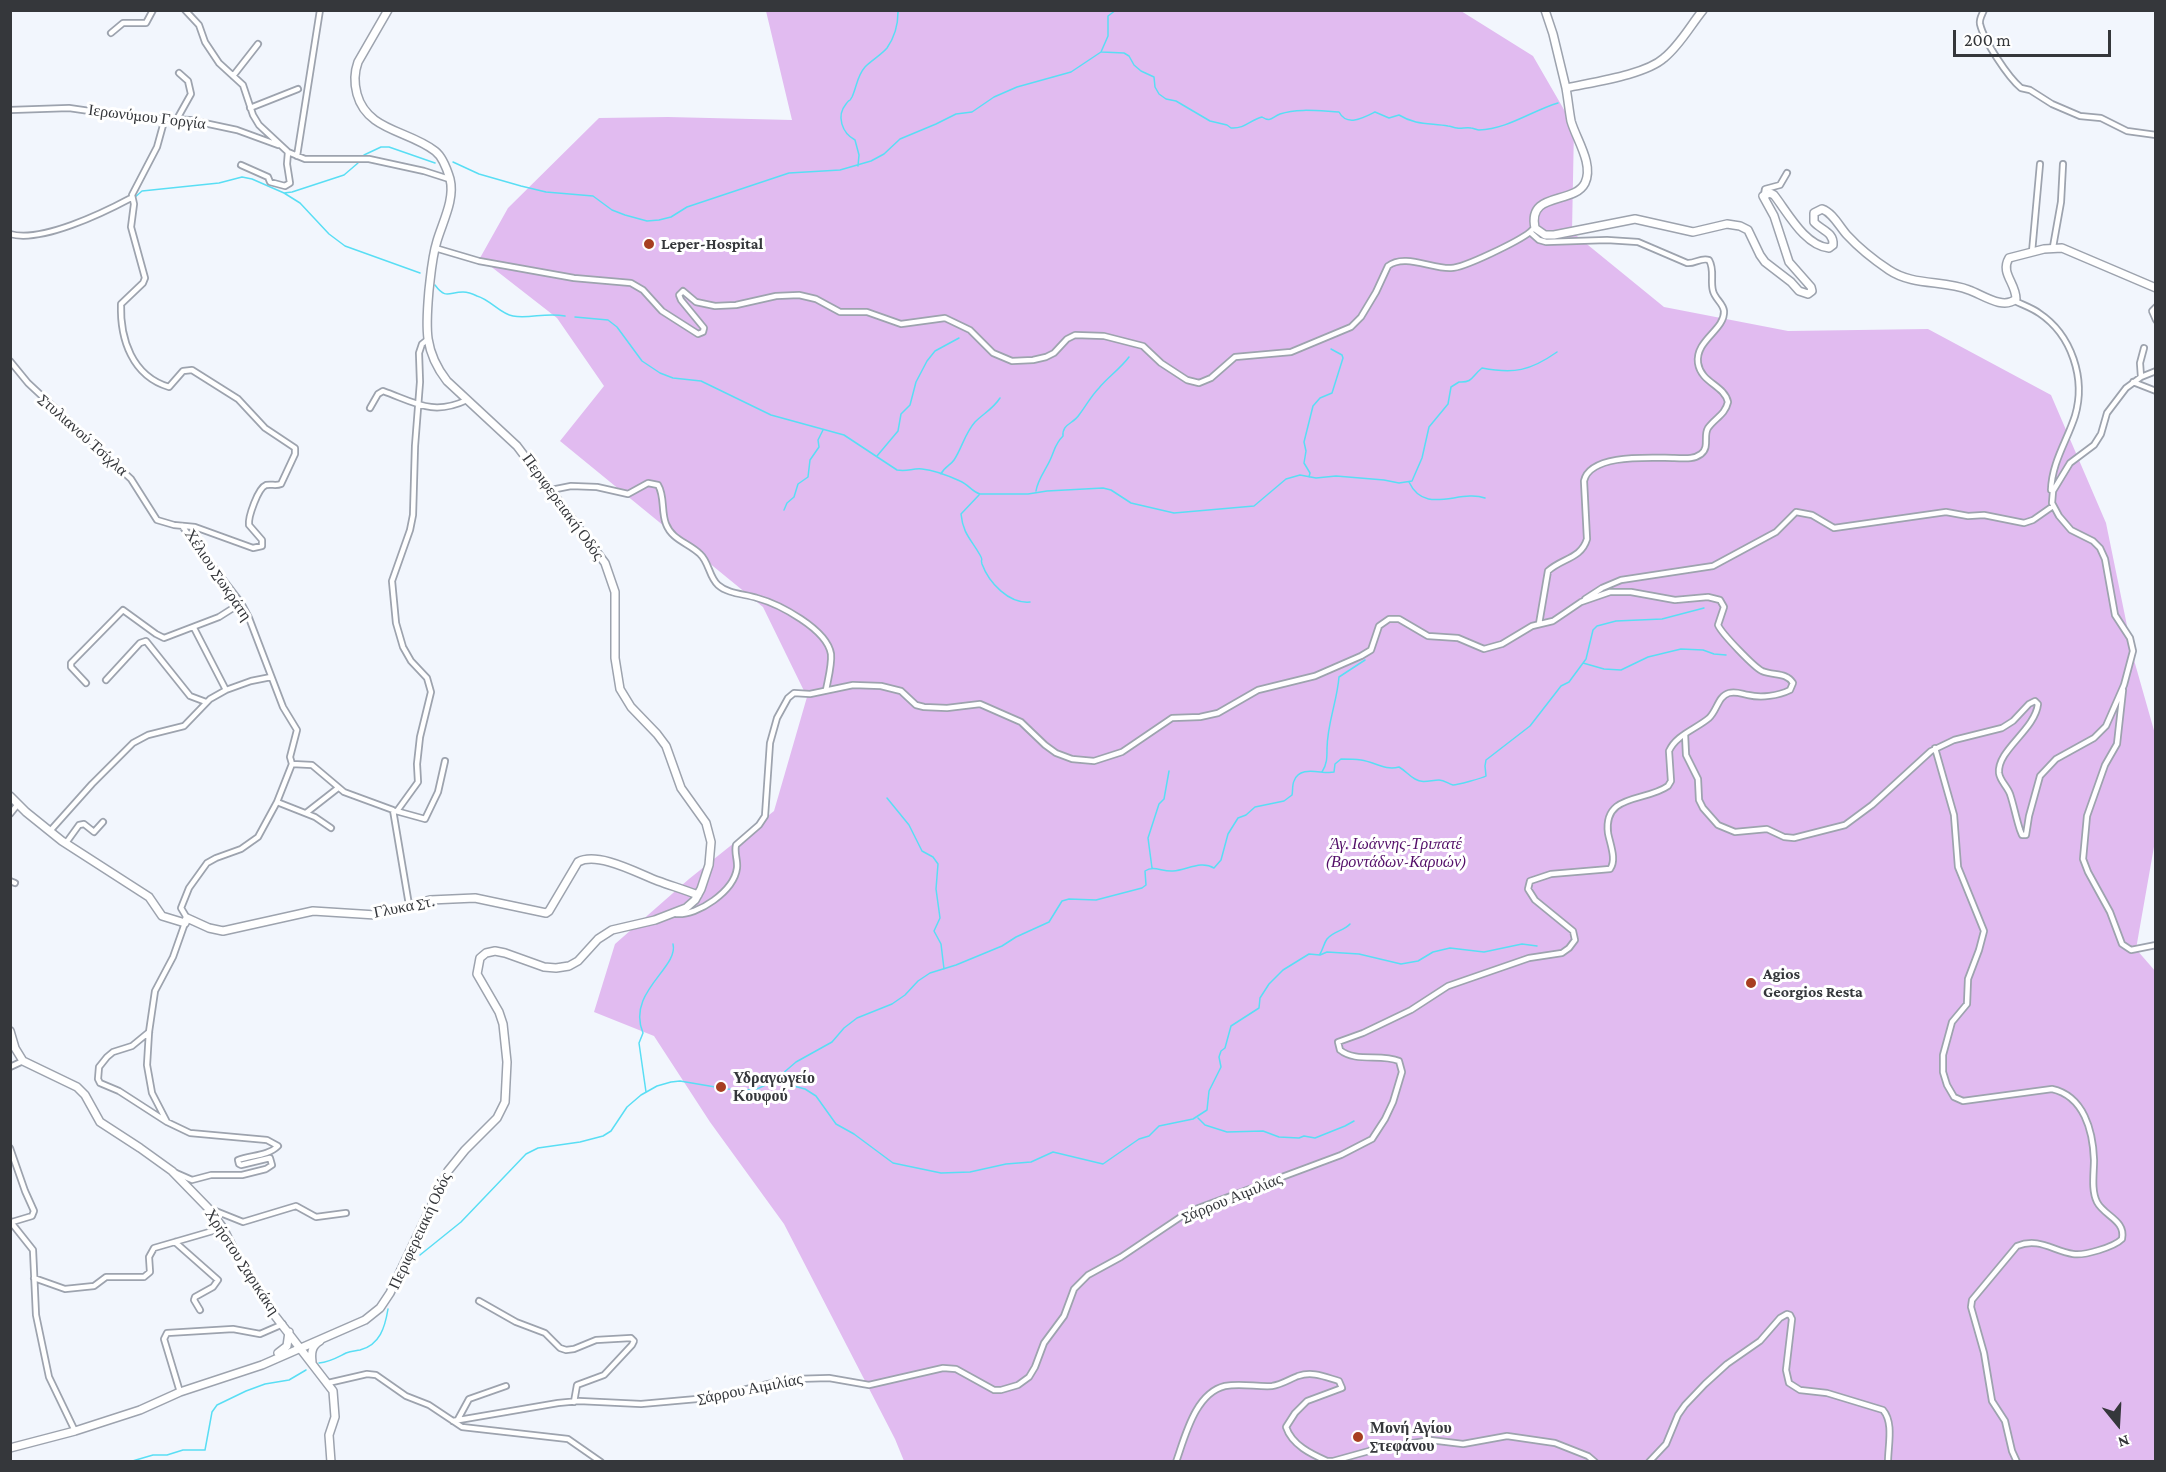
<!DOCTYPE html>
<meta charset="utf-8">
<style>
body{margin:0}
#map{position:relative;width:2166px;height:1472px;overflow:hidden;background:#f2f6fd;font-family:"Crimson Pro",serif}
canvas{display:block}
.frame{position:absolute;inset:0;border:12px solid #35373b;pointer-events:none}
.north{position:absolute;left:2088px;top:1394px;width:60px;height:60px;-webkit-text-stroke:4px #fff;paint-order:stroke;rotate:162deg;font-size:16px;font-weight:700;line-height:24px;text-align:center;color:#35373b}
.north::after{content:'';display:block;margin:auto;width:21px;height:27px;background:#35373b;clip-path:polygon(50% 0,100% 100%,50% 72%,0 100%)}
.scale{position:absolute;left:1953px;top:30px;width:158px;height:27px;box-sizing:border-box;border:3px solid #35373b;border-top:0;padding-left:8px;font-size:18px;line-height:21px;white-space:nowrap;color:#35373b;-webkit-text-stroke:4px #fff;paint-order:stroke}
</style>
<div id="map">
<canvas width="2166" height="1472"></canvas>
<div class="frame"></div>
<div class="north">N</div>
<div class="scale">200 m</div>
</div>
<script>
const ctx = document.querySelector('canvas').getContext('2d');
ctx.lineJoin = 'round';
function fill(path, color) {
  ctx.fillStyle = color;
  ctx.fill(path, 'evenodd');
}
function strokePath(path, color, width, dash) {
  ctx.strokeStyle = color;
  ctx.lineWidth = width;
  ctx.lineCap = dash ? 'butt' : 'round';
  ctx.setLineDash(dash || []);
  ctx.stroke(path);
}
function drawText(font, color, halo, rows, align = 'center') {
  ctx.font = font + ' "Crimson Pro",serif';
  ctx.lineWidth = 6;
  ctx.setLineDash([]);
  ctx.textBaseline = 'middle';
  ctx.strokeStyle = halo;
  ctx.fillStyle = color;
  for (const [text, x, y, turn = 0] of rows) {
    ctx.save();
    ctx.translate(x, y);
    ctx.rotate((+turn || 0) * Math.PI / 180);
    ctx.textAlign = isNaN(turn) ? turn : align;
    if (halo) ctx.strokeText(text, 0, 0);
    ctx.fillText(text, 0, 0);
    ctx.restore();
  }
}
fill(new Path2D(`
 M 766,11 L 1461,11 L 1533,56 L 1574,127 L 1572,232 L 1664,307 L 1788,331 L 1928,329 L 2051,395 L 2106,523 L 2134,660 L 2155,734 L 2155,841 L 2136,949 L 2156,972 L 2155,1461 L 904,1461 L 895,1439 L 784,1224 L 710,1122 L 654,1036 L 594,1012 L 615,944 L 689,879 L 774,811 L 807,697 L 763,607 L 560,441 L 604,386 L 557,318 L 480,258 L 508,208 L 599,118 L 668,117 L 792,120 Z`), '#e1bbf0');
strokePath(new Path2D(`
 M 1102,52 L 1124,53 L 1129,56 L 1134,65 L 1141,71 L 1154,77 L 1155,87 L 1159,94 L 1166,99 L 1176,101 L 1210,121 L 1227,125 L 1231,128 C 1245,129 1250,120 1262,117 C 1271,123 1272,117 1280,114 C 1298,108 1319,111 1339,112 C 1347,127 1363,118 1375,112 L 1389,118 L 1399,115 C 1415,125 1430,123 1448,126 C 1451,126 1454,128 1457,128 C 1461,129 1466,127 1471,128 C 1473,128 1477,130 1479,130 C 1508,129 1531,111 1558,103
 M 364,155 L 381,147 L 389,147 L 435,163
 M 453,162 L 479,174 L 521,186 L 546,192 L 593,196 L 612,210 L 625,215 L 647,221 L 659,220 L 671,217 L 687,207 L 789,173 L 840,170 L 871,161 L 884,154 L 900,139 L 936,124 L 956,114 L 972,112 L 994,97 L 1017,87 L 1071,72 L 1101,52 L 1108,36 L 1108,16 L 1116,10
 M 858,166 L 859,155 L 855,140 C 842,133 836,116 846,104 C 851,97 848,104 852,97 C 857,86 857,76 865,67 C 872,60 881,55 887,48 C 894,38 898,24 898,12
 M 284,193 L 300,203 L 329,234 L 345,246 L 420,273
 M 134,198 L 142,191 L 219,183 L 242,177 L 252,179 L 284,193 L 292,192 L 344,175 L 358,163
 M 435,285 C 446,300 449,292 463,292 C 468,292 473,294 477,296 C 491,300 500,314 513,316 C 530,319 546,312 565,316
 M 575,317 L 608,320 L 617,327 L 642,361 L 660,373 L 673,378 L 701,381 L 771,415 L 844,435 L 897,470 C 908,472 912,468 922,469 C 933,470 949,476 960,481 C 968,484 972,492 980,494 L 1028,494 L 1047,491 L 1103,488 L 1111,490 L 1131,503 L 1174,513 L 1254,506 L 1286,479 L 1300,475 L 1316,478 L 1336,476 L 1384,480 L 1399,483 L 1412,481 L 1422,458 L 1429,427 L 1448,404 L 1451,387 L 1459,382 C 1473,383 1472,376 1482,368 C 1514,374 1530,371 1557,352
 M 877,456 L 898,431 L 901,414 L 910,405 L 916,382 L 927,361 L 935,351 L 959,338
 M 941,474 C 944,467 950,466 954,460 C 962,448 965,433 975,422 C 984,413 993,409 1000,398
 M 1309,477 L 1310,473 L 1304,463 L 1306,451 L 1304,442 L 1313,406 L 1320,398 L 1332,393 L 1343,358 L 1342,355 L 1331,349
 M 1409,482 C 1425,516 1459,489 1485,498
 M 1036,491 C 1038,478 1046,470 1051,458 C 1055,449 1055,444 1063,436 C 1062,424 1073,424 1079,415 C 1086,406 1091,396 1099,388 C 1108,377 1120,369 1129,357
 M 979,495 L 961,514 C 963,534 971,539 980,555 C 984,562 980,557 982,564 C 989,583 1009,604 1030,602
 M 784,510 L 787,503 L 794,497 L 798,484 L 808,477 L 810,460 L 819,447 L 818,440 L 823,430
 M 1583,663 L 1604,669 L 1621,670 L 1648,657 L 1681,649 L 1703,650 L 1714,654 L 1726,655
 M 1322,772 C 1327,764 1327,758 1327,749 C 1327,724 1337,702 1339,677 L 1365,660
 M 887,798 L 909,825 L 922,851 L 933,857 L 938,864 L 936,889 L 940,918 L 934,931 L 941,944 L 944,969
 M 1152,868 L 1148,838 L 1159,804 L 1164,799 L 1169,771
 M 1320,954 C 1323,949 1324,943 1327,939 C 1333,931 1344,931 1350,924
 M 775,1081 L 805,1089 L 816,1096 L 836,1124 L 854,1134 L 893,1163 L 941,1173 L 970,1172 L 1006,1164 L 1031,1162 L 1053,1152 L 1103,1164 L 1139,1139 L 1149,1136 L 1159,1126 L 1193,1119 L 1207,1110 L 1209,1091 L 1221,1067 L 1219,1057 L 1221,1051 L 1225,1048 L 1231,1026 L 1259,1008 L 1260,998 L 1269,984 L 1283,970 L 1309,954 L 1320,955 L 1327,952 L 1359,954 L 1401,964 L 1418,961 L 1433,952 L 1450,948 L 1484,952 L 1522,944 L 1537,946
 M 646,1092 L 639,1043 L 643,1033 C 626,992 679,968 673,944
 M 1198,1118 L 1205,1125 L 1227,1132 L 1263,1131 L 1279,1137 L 1299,1138 L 1304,1136 L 1315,1138 L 1345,1126 L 1354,1121
 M 420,1255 L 461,1222 L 526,1154 L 538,1148 L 580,1142 L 603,1136 L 611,1131 L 627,1107 L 641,1095 L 657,1086 L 671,1082 L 680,1081 L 727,1089 L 746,1090 L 757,1089 L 774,1081 L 796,1062 L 832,1042 L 844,1028 L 857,1018 L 892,1004 L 905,995 L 918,981 L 930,973 L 956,965 L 1002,946 L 1016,937 L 1049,922 L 1062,901 L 1069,899 L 1096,900 L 1142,888 L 1146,885 L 1145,871 C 1154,865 1162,872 1173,871 C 1187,870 1201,860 1214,868 L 1221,860 L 1228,834 L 1238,818 L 1246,815 L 1255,807 L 1284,801 L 1292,795 C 1293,791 1292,785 1294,781 C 1300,764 1323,775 1334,772 L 1335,764 L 1341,759 C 1348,759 1354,759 1361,760 C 1375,762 1385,771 1399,767 C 1406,771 1409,776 1415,779 C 1423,784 1431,780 1439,780 C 1445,780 1448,784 1453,785 C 1457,785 1483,778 1486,776 L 1485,766 L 1486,760 L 1530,726 L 1561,686 L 1569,682 L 1586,659 L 1593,630 L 1597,626 L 1616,621 L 1662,619 L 1704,608
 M 319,1363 C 330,1362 336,1358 346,1353 C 351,1351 355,1351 360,1350 C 380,1345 385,1327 388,1309
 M 129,1462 L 153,1455 L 167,1455 L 183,1450 L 205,1450 L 212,1412 L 217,1405 L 246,1391 L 265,1384 L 289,1380 L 306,1370`), '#59def4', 1.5);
const street = new Path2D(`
 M 185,10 L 199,25 L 205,42 L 219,63 L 243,85 L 253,115 L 259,125 L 288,152 L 305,159 L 369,159 L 424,171 L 449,179
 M 1984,10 C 1982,15 1979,19 1980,24 C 1984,41 2008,77 2021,88 L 2030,90 L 2052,104 L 2080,116 L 2101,118 L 2127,131 L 2156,135
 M 111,33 L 123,23 L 146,23 L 153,10
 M 233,76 L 258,44
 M 250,108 L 298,89
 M 10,110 L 69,108 L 131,117 L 190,120 L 237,130 L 278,145
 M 177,119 L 191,94 L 188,81 L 179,73
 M 297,156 L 320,10
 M 241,165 L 268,177 L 270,182 L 285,186 L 290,183 L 287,164 L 288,152
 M 1764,195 L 1765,189 L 1780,185 L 1787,173
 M 1532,230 L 1530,232 L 1539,240 L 1546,242 L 1607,240 L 1638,242 L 1687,263 C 1695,264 1701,257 1709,260 C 1715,270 1710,280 1713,291 C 1715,299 1723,303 1724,311 C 1725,330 1695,340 1698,363 C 1701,383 1724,385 1728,402 C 1725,415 1715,418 1708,428 C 1703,436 1710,447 1701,454 C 1693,460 1683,458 1674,458 C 1652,458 1590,453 1584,481 L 1587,539 C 1581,559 1562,558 1548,571 L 1539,624
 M 10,234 C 41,243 103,213 131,198
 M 2053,247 L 2061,202 L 2063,164
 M 435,248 L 479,261 L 574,278 L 631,283 L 643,290 L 662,311 L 698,334 L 703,332 L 704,328 L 681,300 L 679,295 L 683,291 L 696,302 L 715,306 L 736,305 L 776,296 L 799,295 L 816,299 L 840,312 L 867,312 L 901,324 L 945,318 L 970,330 L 993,353 L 1012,361 L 1033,360 L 1046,357 L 1054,353 L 1067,339 L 1075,335 L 1104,336 L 1143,346 L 1161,363 L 1187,380 L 1199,383 L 1211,378 L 1235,357 L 1291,352 L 1351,327 L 1361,317 L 1376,292 L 1388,266 C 1404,253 1432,269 1451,268 C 1464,268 1519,241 1530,232
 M 2032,252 L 2040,164
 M 2015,301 C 2023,305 2032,308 2039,313 C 2072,335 2086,379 2075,416 C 2067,441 2052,462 2051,490
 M 2156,307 L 2152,311 L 2156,320
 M 10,361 L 28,383 L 131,479 L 157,520 L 174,525 L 195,527 L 253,548 L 262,546 L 262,540 L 249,525 C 248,517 258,488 266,485 C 272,484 276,486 281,484 L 295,454 L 295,448 L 265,428 L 238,399 L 192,370 L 183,371 L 169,387 C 132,376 120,339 121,304 L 143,283 L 145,278 L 131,227 L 134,204 L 132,195 L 157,147 L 165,118
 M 2141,377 L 2140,363 L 2144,348
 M 2133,382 L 2156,391
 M 370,408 L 378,394 L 383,391 C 416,403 433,416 467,400
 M 551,490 L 571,486 L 597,487 L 628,494 L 648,483 L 658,485 C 665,496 661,512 666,524 C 672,540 689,543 700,554 C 709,562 709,577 718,585 C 728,594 745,594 757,598 C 779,604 827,629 831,654 C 832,665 828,679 826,690
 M 182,526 L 241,603 L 249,618 L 283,707 L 297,730 L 290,757 L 292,764 L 312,765 L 344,792 L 393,810 L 409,905
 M 1585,599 L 1602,588 L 1621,580 L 1713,566 L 1776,532 L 1796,512 L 1812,515 L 1834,528 L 1946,512 L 1968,516 L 1984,515 L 2024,523 L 2033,520 L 2053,506
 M 194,628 L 226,690
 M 106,680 L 140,643 L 146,641 L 190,696 L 206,702
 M 86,683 L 71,667 L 71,663 L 123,610 L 156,634 L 164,638 L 219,617 L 241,603
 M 2123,690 L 2117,744 L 2105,765 L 2087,816 L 2083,859 L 2088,872 L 2110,912 L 2122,944 L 2131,950 L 2156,945
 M 1685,734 L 1686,755 L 1698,779 L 1699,800 L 1703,808 L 1718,825 L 1735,832 L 1767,829 L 1784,837 L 1794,838 L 1845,825 L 1872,805 L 1931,751 L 1954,740 L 2002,728 L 2013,721 L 2029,704 L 2035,701 L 2038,704 C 2035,730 1997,750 1999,773 C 2000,781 2007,786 2010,794 C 2014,806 2016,818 2020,830 L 2022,835 L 2026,835 L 2029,816 L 2040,776 L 2056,759 L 2094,738 L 2106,726 L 2124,685 L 2133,651 L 2130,638 L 2115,615 L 2105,559 L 2100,548 L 2093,541 L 2071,530 L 2059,516 L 2052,503 L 2053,491 L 2070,463 L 2094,445 L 2101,434 L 2107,413 L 2126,388 L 2141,377 L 2156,371
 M 1935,748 L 1954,815 L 1958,867 L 1984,931 L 1979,950 L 1968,979 L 1967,1004 L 1952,1022 L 1943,1055 L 1943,1072 L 1947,1085 L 1954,1097 L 1963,1101 L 2052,1089 C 2084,1096 2093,1131 2094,1160 C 2094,1173 2091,1190 2097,1202 C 2104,1216 2126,1220 2122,1239 C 2114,1247 2084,1256 2073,1254 C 2053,1251 2039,1237 2017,1246 L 1972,1300 L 1971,1307 L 1984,1353 L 1992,1401 L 2005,1421 L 2012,1451 L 2017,1462
 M 277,802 L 315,817 L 331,828
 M 396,811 L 425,819 L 438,792 L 445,761
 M 397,811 L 418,782 L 417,764 L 420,737 L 431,692 L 427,678 L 411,661 L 403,647 L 396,623 L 392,581 L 410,530 L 413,515 L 415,446 L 420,382 L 419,353 L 422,344 L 427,340
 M 306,813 L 338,788
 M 10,814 L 18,804
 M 50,831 L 92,784 L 133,743 L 148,735 L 184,726 L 210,699 L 226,690 L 251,681 L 271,677
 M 66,843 L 79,825 L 84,824 L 94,832 L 103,822
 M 10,881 L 15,883
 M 187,918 L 181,908 L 189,888 L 207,863 L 216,858 L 241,849 L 258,837 L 277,802 L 292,764
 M 149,1032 L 132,1046 L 113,1052 L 107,1057 L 99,1067 L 98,1079 L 100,1083 L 119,1091 L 167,1122
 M 10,1067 L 23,1061
 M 10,1148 L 25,1191 L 34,1211 L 32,1216 L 12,1222
 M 176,1173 L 192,1180 L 211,1175 L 242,1175 L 266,1169 L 272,1165 L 270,1158 L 241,1165 L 239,1164 L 238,1160 C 251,1155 268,1156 278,1146 L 267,1140 L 190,1133 L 167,1122 L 152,1093 L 147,1065 L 149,1032 L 155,991 L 173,957 L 185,923
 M 208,1208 L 243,1222 L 296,1206 L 316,1217 L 346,1213
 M 10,1221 L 33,1250 L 36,1315 L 49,1377 L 75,1431
 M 175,1242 L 218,1280 L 213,1287 L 195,1297 L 194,1300 L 200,1310
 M 34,1278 L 65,1289 L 94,1286 L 106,1277 L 144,1277 L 150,1272 L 149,1257 L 154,1248 L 223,1228
 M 479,1301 L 516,1322 L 545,1333 L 560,1348 L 566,1350 L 574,1349 L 596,1340 L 631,1338 L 634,1341 L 632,1345 L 604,1375 L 577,1385 L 574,1402
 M 328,1383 L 367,1374 L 376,1375 L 406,1396 L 429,1405 L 462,1427 L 568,1439 L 601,1462
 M 180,1392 L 164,1339 L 167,1333 L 233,1329 L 260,1334 L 283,1324
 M 453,1421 L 558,1403 L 579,1401 L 641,1404 L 708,1398 L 777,1382 L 795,1379 L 829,1378 L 869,1385 L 943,1368 L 956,1369 L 994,1390 L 1001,1390 L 1018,1385 L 1029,1377 L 1035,1367 L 1044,1343 L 1064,1316 L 1074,1289 L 1088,1275 L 1121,1257 L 1188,1212 L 1341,1155 L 1372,1139 L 1385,1119 L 1393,1102 L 1402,1072 L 1399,1061 C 1381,1053 1356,1063 1340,1050 L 1338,1042 L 1363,1033 L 1411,1010 L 1448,986 L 1529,958 L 1562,953 L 1569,948 L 1575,940 L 1573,931 L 1535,900 L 1528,889 L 1530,881 L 1551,874 L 1610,869 C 1617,860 1610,844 1608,833 C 1603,793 1646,802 1668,786 L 1671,781 L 1669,751 C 1676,735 1696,729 1709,718 C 1717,711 1718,696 1729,693 C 1736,691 1742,694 1748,695 C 1761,698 1778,696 1790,690 L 1793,683 C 1786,672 1774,676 1762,671 C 1754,667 1722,634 1718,625 L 1724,607 L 1720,600 L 1708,597 L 1675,600 L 1631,592 L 1610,592 L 1581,602 L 1553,621 L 1532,626 L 1502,644 L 1484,649 L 1458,638 L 1428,636 L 1399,619 L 1389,619 L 1379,626 L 1371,650 L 1361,656 L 1315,676 L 1258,690 L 1218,713 L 1200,717 L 1172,718 L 1122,752 L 1094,761 L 1072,759 L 1056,753 L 1045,745 L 1021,722 L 980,704 L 947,708 L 924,707 L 916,705 L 901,691 L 881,686 L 853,685 L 810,694 L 794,693 L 788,698 L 777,718 L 770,743 L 765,816 L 759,825 L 736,845 C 734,853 738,860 737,868 C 734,891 698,916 676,914
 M 457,1421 L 469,1399 L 506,1386
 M 1176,1462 C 1185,1437 1195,1393 1225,1386 C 1241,1383 1257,1387 1272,1386 C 1281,1385 1290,1379 1298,1376 C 1313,1371 1325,1377 1339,1381 L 1342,1388 L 1307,1401 L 1295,1413 L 1286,1427 C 1292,1445 1311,1454 1327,1461 L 1333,1461 L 1369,1451 L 1430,1440 L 1463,1444 L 1507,1436 L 1555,1443 L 1588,1456 L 1595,1462
 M 1649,1462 L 1666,1444 L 1678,1415 L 1685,1405 L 1705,1384 L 1727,1364 L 1760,1341 L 1780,1318 L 1787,1314 L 1790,1315 L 1792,1319 L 1786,1370 L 1789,1383 L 1800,1390 L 1827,1393 L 1883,1410 C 1894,1423 1888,1445 1888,1462`);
const secondary = new Path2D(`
 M 1545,10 L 1553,34 L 1566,88 C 1593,82 1645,75 1664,58 C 1680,45 1690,26 1703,10
 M 1566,88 C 1568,99 1569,110 1571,121 C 1576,139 1594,164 1585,183 C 1574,205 1527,191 1535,228 L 1545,235 L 1554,235 L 1635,219 L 1693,232 L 1727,224 L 1740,226 L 1748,230 L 1760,255 L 1765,262 L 1791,282 L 1799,291 L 1808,294 L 1812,291 L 1811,287 L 1789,262 L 1774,216 L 1763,196 L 1770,193 L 1774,195 C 1788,213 1805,246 1829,248 L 1833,245 C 1834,232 1821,230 1814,222 L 1814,213 L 1822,209 C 1833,213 1839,226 1847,235 C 1859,248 1874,260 1889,270 C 1913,286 1944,280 1969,290 C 1983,295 2003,310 2016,299 C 2016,283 2000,273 2009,258 L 2044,249 L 2062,248 L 2156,288
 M 10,796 L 26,812 L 62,841 L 149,897 L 162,916 L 185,923 L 187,918 L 209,928 L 223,931 L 313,911 L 376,915 L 430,900 L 475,898 L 546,913 L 549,911 L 578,862 C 598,851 639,874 658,881 C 672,886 685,890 698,895
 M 10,1031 L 15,1048 L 23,1061 L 77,1087 L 85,1095 L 100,1122 L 140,1148 L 172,1171 L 208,1208 L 223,1228 L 235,1252 L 269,1308 L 333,1391 L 335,1417 L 329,1435 L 331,1462
 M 278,1353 L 287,1346 L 289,1332
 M 312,1362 C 311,1354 311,1346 320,1341
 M 10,1448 L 75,1431 L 140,1410 L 180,1392 L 262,1365 L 365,1320 L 380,1308 L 390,1293 L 448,1171 L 465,1150 L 497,1118 L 505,1102 L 507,1062 L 503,1024 L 499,1012 L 477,974 L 480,958 L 486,953 L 495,951 L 505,953 L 544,967 L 556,968 L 569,966 L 578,961 L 598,939 L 612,930 L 655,920 L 686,908 L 695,900 L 701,889 L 709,865 L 711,842 L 706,823 L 681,788 L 666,746 L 657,734 L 631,707 L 620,689 L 615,658 L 615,592 L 605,563 L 517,446 L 447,381 C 423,350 426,326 429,290 C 431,273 432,257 437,241 C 443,221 455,199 450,179 C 447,169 443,157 435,151 C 408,130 367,131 357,94 C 354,83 354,73 358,62 L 388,10`);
strokePath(street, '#9da3ae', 8);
strokePath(secondary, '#9da3ae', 10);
strokePath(street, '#fff', 4.5);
strokePath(secondary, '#fff', 7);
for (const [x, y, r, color] of [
 [649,244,6,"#a73e21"],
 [1751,983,6,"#a73e21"],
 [721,1087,6,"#a73e21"],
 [1358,1437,6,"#a73e21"]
]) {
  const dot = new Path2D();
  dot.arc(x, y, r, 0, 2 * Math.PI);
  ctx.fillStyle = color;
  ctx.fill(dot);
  strokePath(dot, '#fff', 2);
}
drawText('16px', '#35373b', '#fff', [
 ["Ιερωνύμου Γοργία",147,117,7],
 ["Στυλιανού Τσίχλα",83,435,42],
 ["Περιφερειακή Οδός",563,507,54],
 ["Χέλιου Σωκράτη",218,575,56],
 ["Γλυκα Στ.",404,907,-11],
 ["Σάρρου Αιμιλίας",1232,1198,-22],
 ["Περιφερειακή Οδός",420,1231,-65],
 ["Χρήστου Σαρικάκη",242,1262,57],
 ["Σάρρου Αιμιλίας",750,1389,-11]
]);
drawText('bold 16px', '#35373b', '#fff', [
 ["Leper-Hospital",661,244],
 ["Agios",1763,974],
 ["Georgios Resta",1763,992],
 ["Υδραγωγείο",733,1078],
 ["Κουφού",733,1096],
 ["Μονή Αγίου",1370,1428],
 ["Στεφάνου",1370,1446]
], 'left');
drawText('italic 16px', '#530e68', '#fff', [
 ["Άγ. Ιωάννης-Τριπατέ",1396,844],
 ["(Βροντάδων-Καρυών)",1396,862]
]);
</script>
